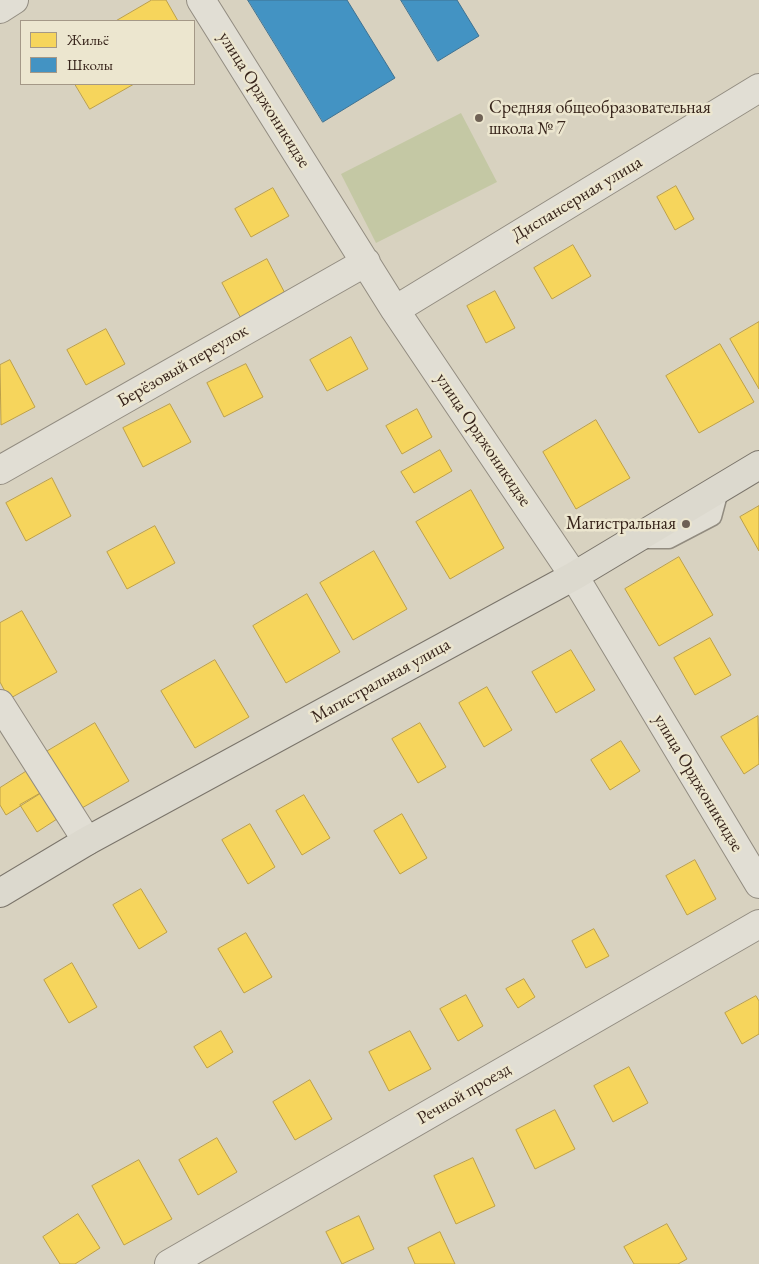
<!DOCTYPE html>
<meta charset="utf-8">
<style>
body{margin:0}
#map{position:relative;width:759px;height:1264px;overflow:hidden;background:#d8d2c0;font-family:"EB Garamond",serif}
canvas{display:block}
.legend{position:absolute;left:20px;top:20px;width:175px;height:65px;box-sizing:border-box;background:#ece6cf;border:1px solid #a49887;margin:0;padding:6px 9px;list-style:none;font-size:15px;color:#37241b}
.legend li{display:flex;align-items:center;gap:10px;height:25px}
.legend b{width:25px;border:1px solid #a49887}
</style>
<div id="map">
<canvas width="759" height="1264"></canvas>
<ul class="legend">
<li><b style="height:14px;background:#f6d55c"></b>Жильё</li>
<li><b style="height:14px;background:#4393c3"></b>Школы</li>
</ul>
</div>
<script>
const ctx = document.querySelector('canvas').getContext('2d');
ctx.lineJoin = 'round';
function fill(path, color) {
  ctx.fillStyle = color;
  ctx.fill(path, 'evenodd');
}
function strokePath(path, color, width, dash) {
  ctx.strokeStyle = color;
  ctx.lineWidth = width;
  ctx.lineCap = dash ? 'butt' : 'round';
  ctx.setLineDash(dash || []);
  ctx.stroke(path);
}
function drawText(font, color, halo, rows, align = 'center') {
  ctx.font = font + ' "EB Garamond",serif';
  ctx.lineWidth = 5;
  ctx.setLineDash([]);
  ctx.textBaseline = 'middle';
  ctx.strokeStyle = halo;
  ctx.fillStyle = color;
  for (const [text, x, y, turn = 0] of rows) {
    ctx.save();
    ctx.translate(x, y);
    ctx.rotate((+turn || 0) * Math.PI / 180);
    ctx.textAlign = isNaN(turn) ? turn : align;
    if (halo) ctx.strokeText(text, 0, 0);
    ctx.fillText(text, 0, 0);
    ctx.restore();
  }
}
fill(new Path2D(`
 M 461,113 L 497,182 L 376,243 L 341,174 Z`), '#c4c8a4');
const homes = new Path2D(`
 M 152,0 L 166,0 L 178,21 L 116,21 Z
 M 75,84 L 134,84 L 90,109 Z
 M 676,186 L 694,219 L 675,230 L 657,197 Z
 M 273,188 L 289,216 L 251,237 L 235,209 Z
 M 573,245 L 591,276 L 552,299 L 534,268 Z
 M 267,259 L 288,299 L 243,322 L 222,283 Z
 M 495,291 L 515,328 L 486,343 L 467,306 Z
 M 759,322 L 759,389 L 730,339 Z
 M 106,329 L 125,364 L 86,385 L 67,350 Z
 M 351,337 L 368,369 L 327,391 L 310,360 Z
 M 720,344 L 754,402 L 699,433 L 666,376 Z
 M 10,360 L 35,407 L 1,425 L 0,365 Z
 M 246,364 L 263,397 L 224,417 L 207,383 Z
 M 170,404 L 191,442 L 143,467 L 123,428 Z
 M 417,409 L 432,437 L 402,454 L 386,426 Z
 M 596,420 L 630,478 L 576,509 L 543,452 Z
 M 440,450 L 452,471 L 414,493 L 401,472 Z
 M 52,478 L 71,516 L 26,541 L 6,503 Z
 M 471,490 L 504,548 L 450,579 L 416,522 Z
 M 759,506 L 759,551 L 740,517 Z
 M 155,526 L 175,563 L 127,589 L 107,552 Z
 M 374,551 L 407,609 L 353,640 L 320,583 Z
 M 679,557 L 713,615 L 659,646 L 625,589 Z
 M 307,594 L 340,652 L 286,683 L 253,626 Z
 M 22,611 L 57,672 L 9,699 L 0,682 L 0,623 Z
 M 710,638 L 731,675 L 695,695 L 674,658 Z
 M 571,650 L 595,690 L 556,713 L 532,672 Z
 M 215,660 L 249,717 L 195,748 L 161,691 Z
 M 487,687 L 512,730 L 484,747 L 459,703 Z
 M 758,716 L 759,764 L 744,774 L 721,737 Z
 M 95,723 L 129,781 L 75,812 L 41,755 Z
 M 420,723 L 446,767 L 418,783 L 392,739 Z
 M 621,741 L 640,771 L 610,790 L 591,760 Z
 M 27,771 L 41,793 L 6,815 L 0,805 L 0,788 Z
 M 41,793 L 57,819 L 37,832 L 20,805 Z
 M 304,795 L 330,838 L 302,855 L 276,811 Z
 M 402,814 L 427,858 L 400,874 L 374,831 Z
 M 250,824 L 275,867 L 248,884 L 222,840 Z
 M 695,860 L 716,899 L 687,915 L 666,876 Z
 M 141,889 L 167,932 L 139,949 L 113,905 Z
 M 594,929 L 609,956 L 586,968 L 572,941 Z
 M 246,933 L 272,977 L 244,993 L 218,949 Z
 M 72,963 L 97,1007 L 69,1023 L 44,980 Z
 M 524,979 L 535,997 L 518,1008 L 506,989 Z
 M 466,995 L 483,1026 L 458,1041 L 440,1009 Z
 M 756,996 L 759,1001 L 759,1034 L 742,1044 L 725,1013 Z
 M 221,1031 L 233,1052 L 207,1068 L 194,1047 Z
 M 410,1031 L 431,1069 L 389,1091 L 369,1052 Z
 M 629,1067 L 648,1103 L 613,1122 L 594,1086 Z
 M 310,1080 L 332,1119 L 295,1140 L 273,1102 Z
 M 555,1110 L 575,1149 L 535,1169 L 516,1130 Z
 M 217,1138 L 237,1172 L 198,1195 L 179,1160 Z
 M 473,1158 L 495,1206 L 456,1224 L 434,1176 Z
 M 139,1160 L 172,1219 L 124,1245 L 92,1186 Z
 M 78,1214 L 100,1248 L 75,1264 L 60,1264 L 43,1237 Z
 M 359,1216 L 374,1249 L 342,1264 L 326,1232 Z
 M 667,1224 L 687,1259 L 678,1264 L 634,1264 L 624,1247 Z
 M 440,1232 L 455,1264 L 415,1264 L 408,1248 Z`);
fill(homes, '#f6d55c');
strokePath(homes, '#bda048', 1);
const schools = new Path2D(`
 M 248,0 L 347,0 L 395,78 L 323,122 Z
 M 401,0 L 457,0 L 479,36 L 438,61 Z`);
fill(schools, '#4393c3');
strokePath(schools, '#3f7291', 1);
const service = new Path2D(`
 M 638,540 L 669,540 L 713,517 L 721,487`);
const minor = new Path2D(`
 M 201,0 L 395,310 L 574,576 L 759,884
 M 0,9 L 14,0
 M 395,310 L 759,88
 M 0,470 L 366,262
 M 0,704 L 87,841
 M 169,1264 L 759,924`);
const primary = new Path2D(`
 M 0,893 L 87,841 L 574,576 L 759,465`);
strokePath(service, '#928c80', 19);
strokePath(minor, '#928c80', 30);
strokePath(primary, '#7a746a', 30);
strokePath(service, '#e1ded4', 16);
strokePath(minor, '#e1ded4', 28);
strokePath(primary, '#dcd9ce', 28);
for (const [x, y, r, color] of [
 [479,118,5,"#6f6155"],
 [686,524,5,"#6f6155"]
]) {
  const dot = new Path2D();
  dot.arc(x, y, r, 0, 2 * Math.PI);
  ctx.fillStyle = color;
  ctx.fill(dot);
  strokePath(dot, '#ece6cf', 2);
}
drawText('18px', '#37241b', '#ece6cf', [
 ["улица Орджоникидзе",264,100,58],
 ["Диспансерная улица",577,199,-31],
 ["Берёзовый переулок",183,366,-30],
 ["улица Орджоникидзе",483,440,56],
 ["Магистральная улица",381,681,-29],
 ["улица Орджоникидзе",698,783,59],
 ["Речной проезд",464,1094,-30]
]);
drawText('18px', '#37241b', '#ece6cf', [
 ["Средняя общеобразовательная",489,108],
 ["школа № 7",489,129],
 ["Магистральная",676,524,"right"]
], 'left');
</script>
